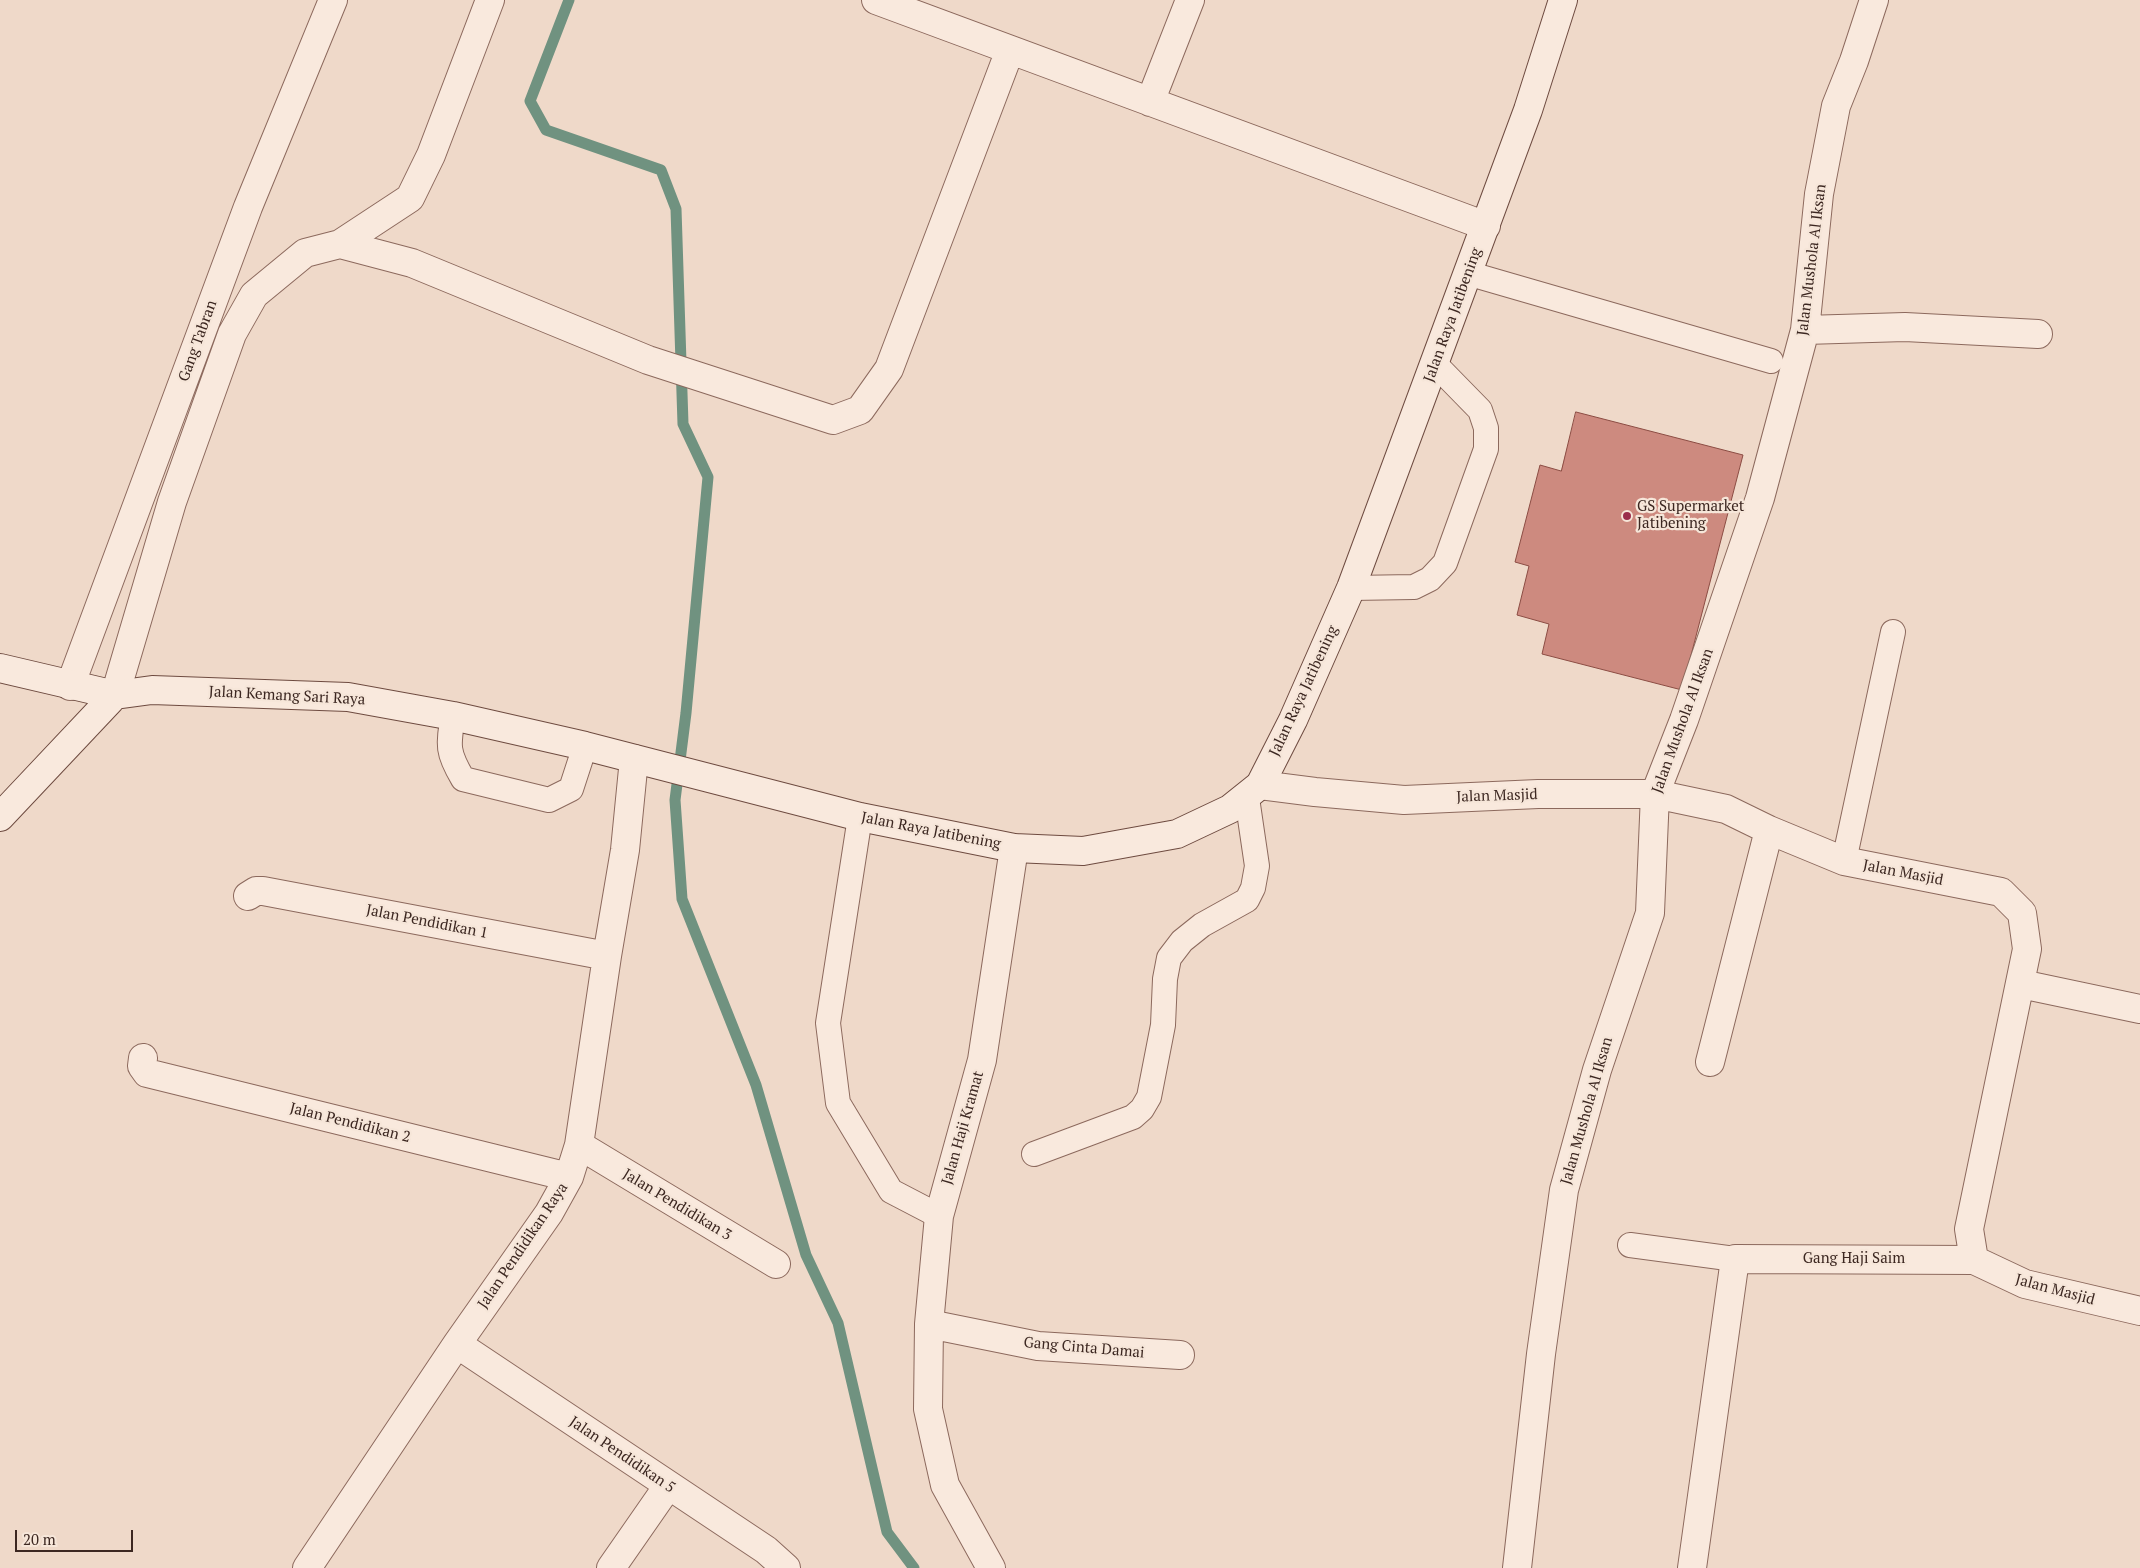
<!DOCTYPE html>
<style>
body{margin:0}
#map{position:relative;width:2140px;height:1568px;overflow:hidden;background:#efd9c9;font-family:"PT Serif",serif}
canvas{display:block}
.scale{position:absolute;left:15px;top:1530px;width:118px;height:22px;box-sizing:border-box;border:2px solid #3c2721;border-top:0;padding-left:6px;font-size:15px;line-height:18px;white-space:nowrap;color:#3c2721;-webkit-text-stroke:4px #f6e6d9;paint-order:stroke}
</style>
<div id="map">
<canvas width="2140" height="1568"></canvas>
<div class="scale">20 m</div>
</div>
<script>
const ctx = document.querySelector('canvas').getContext('2d');
ctx.lineJoin = 'round';
function strokePath(path, color, width, dash) {
  ctx.strokeStyle = color;
  ctx.lineWidth = width;
  ctx.lineCap = dash ? 'butt' : 'round';
  ctx.setLineDash(dash || []);
  ctx.stroke(path);
}
function fill(path, color) {
  ctx.fillStyle = color;
  ctx.fill(path, 'evenodd');
}
function drawText(font, color, halo, rows, align = 'center') {
  ctx.font = font + ' "PT Serif",serif';
  ctx.lineWidth = 4.5;
  ctx.setLineDash([]);
  ctx.textBaseline = 'middle';
  ctx.strokeStyle = halo;
  ctx.fillStyle = color;
  for (const [text, x, y, turn = 0] of rows) {
    ctx.save();
    ctx.translate(x, y);
    ctx.rotate((+turn || 0) * Math.PI / 180);
    ctx.textAlign = isNaN(turn) ? turn : align;
    if (halo) ctx.strokeText(text, 0, 0);
    ctx.fillText(text, 0, 0);
    ctx.restore();
  }
}
strokePath(new Path2D(`
 M 569,0 L 530,101 L 546,130 L 661,170 L 676,209 L 683,424 L 708,477 L 686,713 L 675,800 L 682,899 L 756,1085 L 806,1255 L 838,1323 L 887,1532 L 914,1568`), '#709280', 11);
const building = new Path2D(`
 M 1576,412 L 1743,455 L 1682,690 L 1542,654 L 1549,624 L 1517,615 L 1529,566 L 1515,562 L 1540,465 L 1561,471 Z`);
fill(building, '#cd8a7f');
strokePath(building, '#8b4c43', 1);
const lane = new Path2D(`
 M 1467,273 L 1771,361
 M 1351,588 L 1414,587 L 1430,579 L 1445,563 L 1486,449 L 1486,428 L 1480,410 L 1435,364
 M 453,716 C 448,746 447,752 463,779 L 549,800 L 571,789 L 585,746
 M 860,817 L 828,1023 L 838,1103 L 891,1191 L 939,1216
 M 1844,861 L 1893,632
 M 1034,1154 L 1133,1117 L 1142,1109 L 1149,1097 L 1163,1025 L 1165,979 L 1169,958 L 1182,941 L 1202,925 L 1247,900 L 1253,888 L 1257,866 L 1247,798
 M 1630,1245 L 1735,1259`);
const street = new Path2D(`
 M 876,0 L 1486,226
 M 1150,102 L 1190,0
 M 340,244 L 412,263 L 648,360 L 833,420 L 860,410 L 889,369 L 1010,50
 M 1805,330 L 1905,327 L 2038,334
 M 70,686 L 248,207 L 333,0
 M 115,695 L 172,502 L 232,334 L 254,295 L 305,253 L 340,244 L 410,198 L 431,155 L 490,0
 M 1260,785 L 1315,792 L 1404,800 L 1538,794 L 1655,794 L 1726,809 L 1769,830 L 1844,861 L 2001,892 L 2022,913 L 2027,949 L 1969,1229 L 1974,1260 L 2025,1284 L 2140,1311
 M 248,896 L 256,891 L 263,891 L 607,956
 M 2021,984 L 2140,1009
 M 143,1058 L 142,1066 L 147,1073 L 569,1177
 M 1710,1062 L 1769,830
 M 579,1145 L 776,1264
 M 929,1324 L 1038,1346 L 1180,1355
 M 457,1344 L 766,1550 L 786,1568
 M 307,1568 L 457,1344 L 549,1213 L 569,1177 L 579,1145 L 607,956 L 625,850 L 634,759
 M 611,1568 L 668,1486
 M 991,1568 L 945,1485 L 928,1409 L 929,1324 L 939,1216 L 982,1060 L 1014,848
 M 1517,1568 L 1541,1354 L 1564,1190 L 1597,1070 L 1650,913 L 1655,794 L 1684,720 L 1760,498 L 1805,330 L 1819,194 L 1836,106 L 1854,61 L 1874,0
 M 1692,1568 L 1735,1259 L 1974,1260`);
const secondary = new Path2D(`
 M 0,668 L 115,695
 M 0,817 L 115,695 L 152,690 L 348,697 L 453,716 L 585,746 L 860,817 L 1014,848 L 1083,851 L 1177,834 L 1230,809 L 1260,785 L 1293,720 L 1351,588 L 1528,110 L 1563,0`);
strokePath(lane, '#8c695d', 26);
strokePath(street, '#8c695d', 30);
strokePath(secondary, '#6e4b40', 30);
strokePath(lane, '#f9e9dd', 24);
strokePath(street, '#f9e9dd', 28);
strokePath(secondary, '#f9e9dd', 28);
for (const [x, y, r, color] of [
 [1627,516,5,"#9b2d4b"]
]) {
  const dot = new Path2D();
  dot.arc(x, y, r, 0, 2 * Math.PI);
  ctx.fillStyle = color;
  ctx.fill(dot);
  strokePath(dot, '#f6e6d9', 2);
}
drawText('15px', '#3c2721', '#f6e6d9', [
 ["Jalan Mushola Al Iksan",1812,260,-83],
 ["Jalan Raya Jatibening",1453,315,-70],
 ["Gang Tabran",198,341,-70],
 ["Jalan Raya Jatibening",1304,691,-65],
 ["Jalan Kemang Sari Raya",287,696,3],
 ["Jalan Mushola Al Iksan",1683,721,-70],
 ["Jalan Masjid",1497,796,-2],
 ["Jalan Raya Jatibening",931,831,11],
 ["Jalan Masjid",1903,873,11],
 ["Jalan Pendidikan 1",427,922,11],
 ["Jalan Mushola Al Iksan",1587,1111,-74],
 ["Jalan Pendidikan 2",350,1123,14],
 ["Jalan Haji Kramat",963,1128,-74],
 ["Jalan Pendidikan 3",677,1205,31],
 ["Jalan Pendidikan Raya",523,1246,-56],
 ["Gang Haji Saim",1854,1259],
 ["Jalan Masjid",2055,1290,15],
 ["Gang Cinta Damai",1084,1348,5],
 ["Jalan Pendidikan 5",622,1455,34]
]);
drawText('15px', '#3c2721', '#f6e6d9', [
 ["GS Supermarket",1637,507],
 ["Jatibening",1637,524]
], 'left');
</script>
